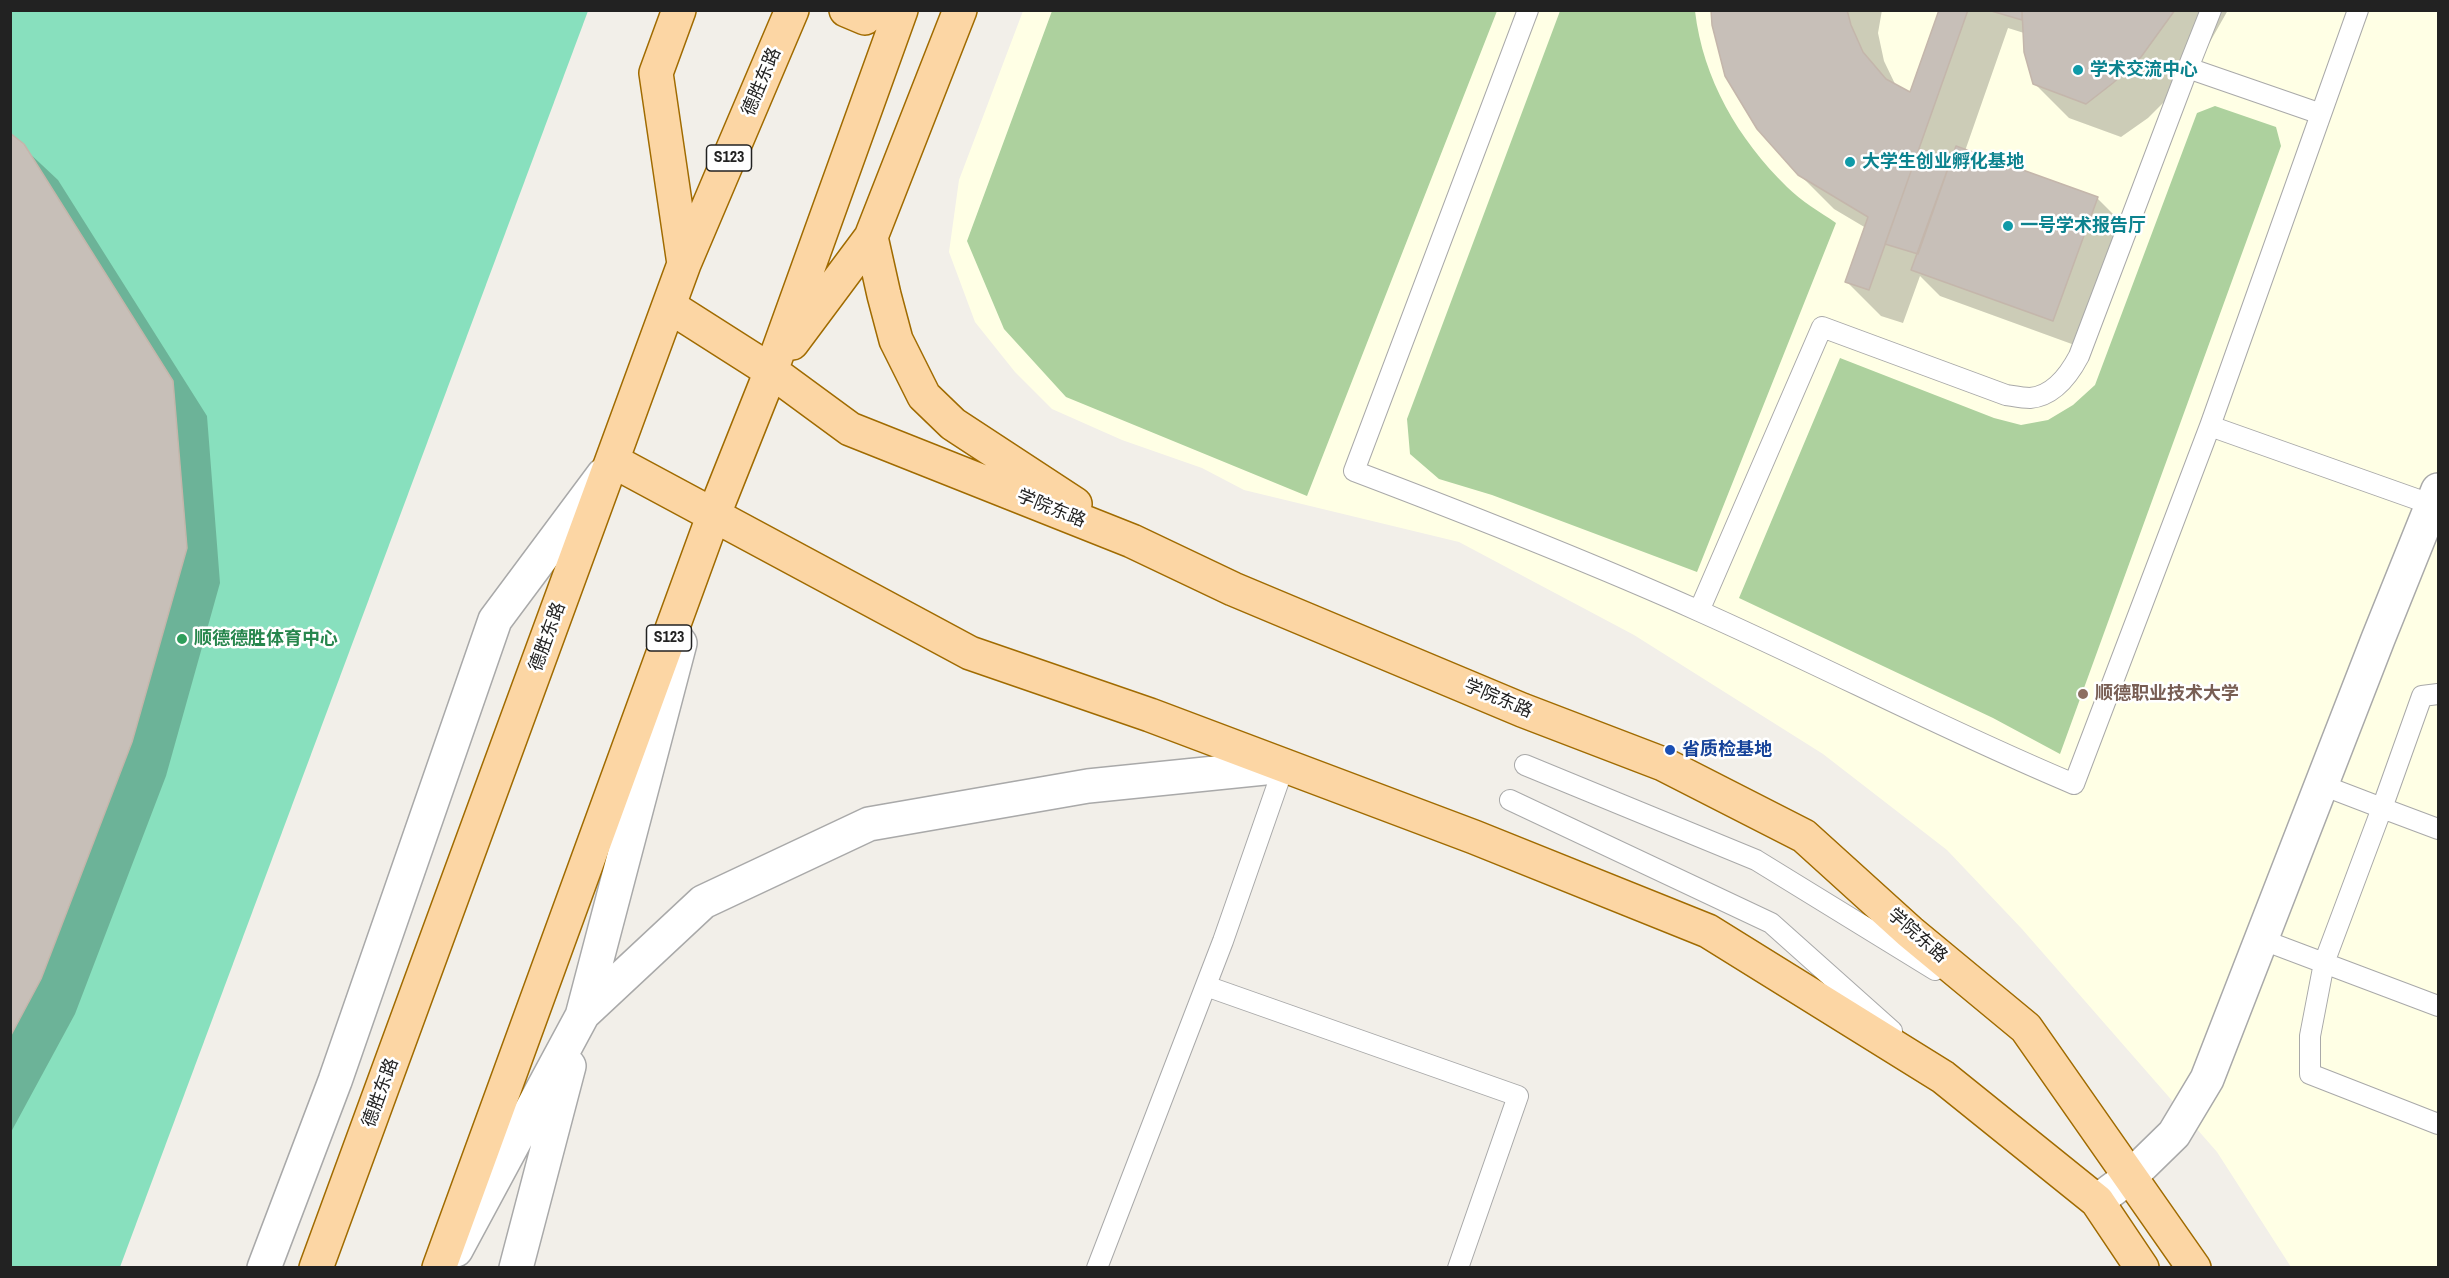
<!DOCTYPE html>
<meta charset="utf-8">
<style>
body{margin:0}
#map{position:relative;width:2449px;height:1278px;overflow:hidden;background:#f2efe9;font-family:"Archivo Narrow",sans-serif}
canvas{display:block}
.frame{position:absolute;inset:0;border:12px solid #222;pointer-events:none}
</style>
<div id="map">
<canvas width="2449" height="1278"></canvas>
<div class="frame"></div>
</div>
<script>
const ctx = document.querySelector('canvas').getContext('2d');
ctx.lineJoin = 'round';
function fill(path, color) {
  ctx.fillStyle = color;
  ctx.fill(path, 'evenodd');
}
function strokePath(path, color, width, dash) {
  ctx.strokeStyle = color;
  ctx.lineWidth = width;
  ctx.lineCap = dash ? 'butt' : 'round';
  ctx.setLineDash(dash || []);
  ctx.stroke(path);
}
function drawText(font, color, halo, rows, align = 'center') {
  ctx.font = font + ' "Archivo Narrow","Noto Sans SC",sans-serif';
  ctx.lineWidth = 5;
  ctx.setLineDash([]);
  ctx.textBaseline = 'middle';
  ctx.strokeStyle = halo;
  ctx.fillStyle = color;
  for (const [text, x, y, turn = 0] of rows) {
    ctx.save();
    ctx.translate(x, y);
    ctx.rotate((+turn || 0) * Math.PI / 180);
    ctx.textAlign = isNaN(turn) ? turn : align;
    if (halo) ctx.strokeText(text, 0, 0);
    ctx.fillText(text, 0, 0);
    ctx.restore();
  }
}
fill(new Path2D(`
 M 1023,11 L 2438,11 L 2438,1267 L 2291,1267 L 2217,1152 L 2022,929 L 1947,850 L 1823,754 L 1634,635 L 1459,542 L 1244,490 L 1202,468 L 1122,440 L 1052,409 L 1015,372 L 975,322 L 949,252 L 959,180 Z`), '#ffffe5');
fill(new Path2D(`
 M 1052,11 L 1497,11 L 1307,496 L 1066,397 L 1004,329 L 967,241 Z
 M 1560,11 L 1695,11 C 1703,79 1738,139 1787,187 C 1801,201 1820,212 1836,223 L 1697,572 L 1492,495 L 1439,479 L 1410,454 L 1407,419 Z
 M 2215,106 L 2276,127 L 2281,146 L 2060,754 L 1993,718 L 1739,598 L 1840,358 L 1994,418 L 2021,425 L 2048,420 L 2073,405 L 2095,385 L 2197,113 Z`), '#add19e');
fill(new Path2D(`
 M 10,11 L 588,11 L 120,1267 L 11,1267 Z`), '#88e0be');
fill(new Path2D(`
 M 1713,10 L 1882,10 L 1878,33 L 1884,61 L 1896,86 L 1911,95 L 1941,10 L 2228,10 L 2202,56 L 2175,91 L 2148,118 L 2121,137 L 2069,118 L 2034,83 L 2024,33 L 2008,28 L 1965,151 L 2097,198 L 2124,225 L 2080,347 L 1940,296 L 1920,276 L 1903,323 L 1881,316 L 1847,282 L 1866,228 L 1834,209 L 1799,174 Z
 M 10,135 L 58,180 L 207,416 L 220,583 L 166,776 L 75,1014 L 10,1134 Z`), '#0003');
const building = new Path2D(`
 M 1711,10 L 1847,10 L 1851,25 L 1863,52 L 1886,79 L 1910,92 L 1939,10 L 1968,10 L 1869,290 L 1845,282 L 1868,217 L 1798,175 L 1757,129 L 1725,76 L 1712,25 Z
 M 1988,10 L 2022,10 L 2022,20 Z
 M 2022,10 L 2175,10 L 2141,57 L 2113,83 L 2086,104 L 2033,84 L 2024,52 Z
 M 10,133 L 24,144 L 173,381 L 187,548 L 132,742 L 41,979 L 10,1037 Z
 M 1956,146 L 2098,197 L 2053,321 L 1911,270 Z
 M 1919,149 L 1951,160 L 1918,254 L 1885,244 Z`);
fill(building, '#c7bfb8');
strokePath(building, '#c4b6ab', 1.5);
const service = new Path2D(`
 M 1528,10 L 1354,471 C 1470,515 1585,560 1699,611 C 1825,667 1947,731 2074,784 L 2210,426
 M 2358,10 L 2210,426 L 2433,505
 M 2188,68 L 2211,10
 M 1699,611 L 1822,327 L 2006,395 C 2013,396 2022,398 2030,398 C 2054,396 2069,375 2079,356 L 2188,68 L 2321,114
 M 1525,765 L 1756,860 L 1935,970
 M 2322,785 L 2382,808 L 2422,696 L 2438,694
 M 1510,800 L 1771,923 L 1892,1031
 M 2438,829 L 2382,808 L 2324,963 L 2310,1036 L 2310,1074 L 2438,1124
 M 2263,940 L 2438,1006
 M 1206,986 L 1518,1096 L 1458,1268
 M 1097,1268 L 1223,941 L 1284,766`);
const minor = new Path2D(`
 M 2097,1201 L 2131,1176 L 2174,1134 L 2207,1079 L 2378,639 L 2438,490`);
const tertiary = new Path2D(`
 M 582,1016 L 680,643
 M 456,1250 L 583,1014 L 703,902 L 869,824 L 1088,786 L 1284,766
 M 264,1268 L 335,1081 L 495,620 L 603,475
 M 516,1268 L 569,1066`);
const primary = new Path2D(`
 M 679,10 L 656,73 L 684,264
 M 846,10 L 865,18 L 872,10
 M 960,10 L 871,237 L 884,295 L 896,340 L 924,396 L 953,424 L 1075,504
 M 669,306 L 771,371 L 850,429 L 1132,541 L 1233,589 L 1522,710 L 1663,764 L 1804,836 L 1910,932 L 2026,1028 L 2194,1268
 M 792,343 L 871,237
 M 613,461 L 970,653 L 1150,715 L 1474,837 L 1708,931 L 1943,1077 L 2097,1201 L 2142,1268
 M 316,1268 L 684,264 L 792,10
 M 439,1268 L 714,514 L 771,371 L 901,10`);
strokePath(service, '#a9a9a9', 22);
strokePath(minor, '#a9a9a9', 36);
strokePath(tertiary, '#a9a9a9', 36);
strokePath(primary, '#a06b00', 36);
strokePath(service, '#fff', 20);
strokePath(minor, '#fff', 33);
strokePath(tertiary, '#fff', 33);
strokePath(primary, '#fcd6a4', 33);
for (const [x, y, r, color] of [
 [2078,70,6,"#0f9aa8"],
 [1850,162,6,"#0f9aa8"],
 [2008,226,6,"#0f9aa8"],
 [182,639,6,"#2e9e5b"],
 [2083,694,6,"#8d6e63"],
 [1670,750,6,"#1a4fb4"]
]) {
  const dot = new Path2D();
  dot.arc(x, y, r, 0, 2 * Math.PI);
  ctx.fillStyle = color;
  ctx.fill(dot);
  strokePath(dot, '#fff', 2);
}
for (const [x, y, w] of [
 [729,158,45],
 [669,638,45]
]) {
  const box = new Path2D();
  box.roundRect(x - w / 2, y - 13, w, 26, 4.5);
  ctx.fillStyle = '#fff';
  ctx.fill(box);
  strokePath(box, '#222', 1.5);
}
drawText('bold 16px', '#222', null, [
 ["S123",729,158],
 ["S123",669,638]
]);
drawText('bold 18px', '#0d838f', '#fff', [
 ["学术交流中心",2090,70],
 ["大学生创业孵化基地",1862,162],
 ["一号学术报告厅",2020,226]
], 'left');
drawText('18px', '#222', '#fff', [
 ["德胜东路",762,82,-67],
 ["学院东路",1051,509,22],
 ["德胜东路",548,637,-70],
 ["学院东路",1498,699,23],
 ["学院东路",1917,936,41],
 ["德胜东路",381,1093,-70]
]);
drawText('bold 18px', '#27864d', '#fff', [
 ["顺德德胜体育中心",194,639]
], 'left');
drawText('bold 18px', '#785e54', '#fff', [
 ["顺德职业技术大学",2095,694]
], 'left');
drawText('bold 18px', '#164399', '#fff', [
 ["省质检基地",1682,750]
], 'left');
</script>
